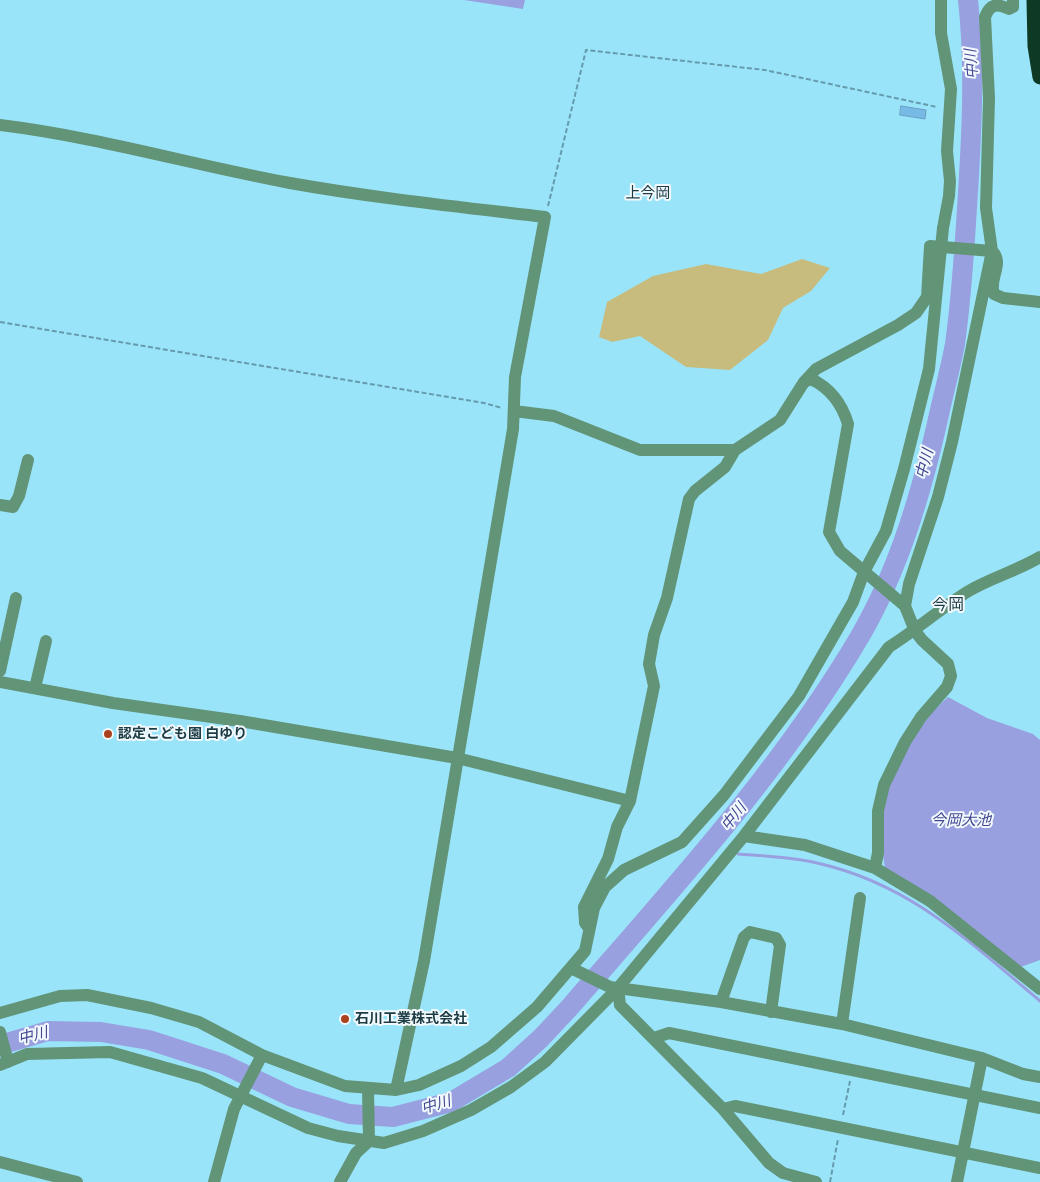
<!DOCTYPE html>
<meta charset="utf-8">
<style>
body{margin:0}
canvas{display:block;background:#9ae4fa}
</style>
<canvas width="1040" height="1182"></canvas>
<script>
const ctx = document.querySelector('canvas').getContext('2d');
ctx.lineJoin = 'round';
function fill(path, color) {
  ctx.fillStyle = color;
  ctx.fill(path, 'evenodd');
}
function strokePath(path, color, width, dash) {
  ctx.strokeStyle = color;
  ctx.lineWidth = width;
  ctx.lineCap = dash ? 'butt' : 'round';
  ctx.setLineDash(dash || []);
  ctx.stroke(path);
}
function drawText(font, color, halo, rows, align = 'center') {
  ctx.font = font + ' Rubik,"Noto Sans JP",sans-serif';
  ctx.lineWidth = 4;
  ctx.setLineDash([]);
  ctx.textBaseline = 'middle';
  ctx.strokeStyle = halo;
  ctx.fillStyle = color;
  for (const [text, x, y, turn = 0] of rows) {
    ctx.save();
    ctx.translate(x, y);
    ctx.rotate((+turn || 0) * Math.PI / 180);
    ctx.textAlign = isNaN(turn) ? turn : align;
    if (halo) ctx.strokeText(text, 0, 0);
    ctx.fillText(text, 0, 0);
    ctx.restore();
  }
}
fill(new Path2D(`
 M 802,259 L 830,268 L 811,291 L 783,308 L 768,340 L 730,370 L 686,367 L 640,336 L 612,342 L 599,337 L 607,302 L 653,276 L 706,264 L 761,274 Z`), '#c7bc7e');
fill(new Path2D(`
 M 464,0 L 525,0 L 523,9 Z
 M 948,697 L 987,718 L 1033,734 L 1040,740 L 1040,960 L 1018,968 L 885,868 C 881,845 881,819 885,796 C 891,763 924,718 948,697 Z`), '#99a0e0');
strokePath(new Path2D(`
 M 705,851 L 715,851
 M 738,854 C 764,856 792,857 817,863 C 911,884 969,942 1040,1001`), '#99a0e0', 3);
strokePath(new Path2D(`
 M 0,1045 L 48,1031 L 101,1032 L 149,1040 L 223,1064 L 292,1097 L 349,1114 L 393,1117 L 451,1102 L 508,1068 L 541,1038 L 570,1007 C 672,889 779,773 859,638 C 900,568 923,488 940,410 C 945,388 951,366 955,344 C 962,294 965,242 968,192 C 972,128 975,64 968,0`), '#99a0e0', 20);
const building = new Path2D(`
 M 901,106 L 926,110 L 925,119 L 900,115 Z`);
fill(building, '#78bae6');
strokePath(building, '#689fc4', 1);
strokePath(new Path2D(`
 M 548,206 L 586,50 L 765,70 L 937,107
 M 0,322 L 484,403 L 502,408
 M 843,1115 L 850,1081
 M 830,1182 L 838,1139`), '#649cac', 2, [5, 2.5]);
strokePath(new Path2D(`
 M 0,125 C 98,137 193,165 290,183 C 374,198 460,207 545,217 L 515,377 L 513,429 L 424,961 L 396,1090
 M 804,382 L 816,369 L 898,325 L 916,313 L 927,297 L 930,246 L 992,251 C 1005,263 988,279 994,294 L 1003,298 L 1040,302
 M 514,411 L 554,416 L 640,450 L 735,450 L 780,420 L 804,382 L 811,379 C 830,388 842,404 848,424 L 829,532 L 840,551 L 905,606 L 915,631 L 922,640 L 948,664 L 951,676 L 947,687 L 921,717 L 905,742 L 884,785 L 878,811 L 878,853 L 875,868
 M 0,505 L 13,507 L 19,496 L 28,460
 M 905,606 L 909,584 L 938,497 L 952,442 L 992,251 L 986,208 L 989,98 L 985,17 C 990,4 997,3 1009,9 L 1013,7 L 1013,0
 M 0,671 L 16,598
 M 0,682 L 113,703 L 240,721 L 457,758 L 630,801
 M 35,688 L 46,641
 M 744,836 L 805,845 L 875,868 L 930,901 L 1040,989
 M 588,927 L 585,923 L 584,907 L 608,859 L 617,827 L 630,801 L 654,686 L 649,664 L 654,635 L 667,598 L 689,499 L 695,491 L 725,467 L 735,450
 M 571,968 L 610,987 L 721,1002 L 842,1024 L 982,1058 L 1023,1074 L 1040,1077
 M 618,988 L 620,1005 L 723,1109 L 769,1163 L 783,1173 L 816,1182
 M 721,1002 L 744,937 L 750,932 L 776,938 L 780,945 L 771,1012
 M 0,1013 L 60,996 L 87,995 L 151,1008 L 199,1022 L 262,1055 L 345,1086 L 396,1090 L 419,1085 L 461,1066 L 491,1047 L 537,1007 L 585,951 L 594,908 L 605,887 L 624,870 L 682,842 L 724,795 L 799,696 L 853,602 L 864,572 L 886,531 L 904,469 L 929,369 L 943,228 L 949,196 L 950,181 L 947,151 L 951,89 L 941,33 L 941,0
 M 842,1024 L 860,898
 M 0,1032 L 8,1062
 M 654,1038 L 669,1033 L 1040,1108
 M 0,1065 L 27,1054 L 110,1052 L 202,1078 L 308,1128 L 338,1136 L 384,1143 L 423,1131 L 471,1110 L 511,1087 L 545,1062 L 618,988 L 744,836 L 889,647 C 916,630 940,609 967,592 C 990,578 1017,571 1040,557
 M 723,1109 L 735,1106 L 1040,1168
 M 0,1162 L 77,1182
 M 214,1182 L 234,1109 L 262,1055
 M 340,1182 L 356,1153 L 369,1141 L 368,1089
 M 957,1182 L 982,1058`), '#629478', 12);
strokePath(new Path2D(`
 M 1034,0 L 1035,46 L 1040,77`), '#0e3925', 15);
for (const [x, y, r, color] of [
 [108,734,5,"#a9421d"],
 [345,1019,5,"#a9421d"]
]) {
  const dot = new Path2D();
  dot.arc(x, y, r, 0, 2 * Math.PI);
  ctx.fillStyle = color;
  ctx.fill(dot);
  strokePath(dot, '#f2f9fc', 2);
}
drawText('bold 14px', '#1c3b44', '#f2f9fc', [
 ["認定こども園 白ゆり",118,734],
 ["石川工業株式会社",355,1019]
], 'left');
drawText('italic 15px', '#434691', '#f2f9fc', [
 ["中川",972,64,-94],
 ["中川",925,464,-76],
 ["中川",734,817,-51],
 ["今岡大池",961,821],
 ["中川",33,1036,-14],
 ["中川",436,1105,-17]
]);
drawText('15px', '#1c3b44', '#f2f9fc', [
 ["上今岡",648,194]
]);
drawText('16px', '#1c3b44', '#f2f9fc', [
 ["今岡",948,605]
]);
</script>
